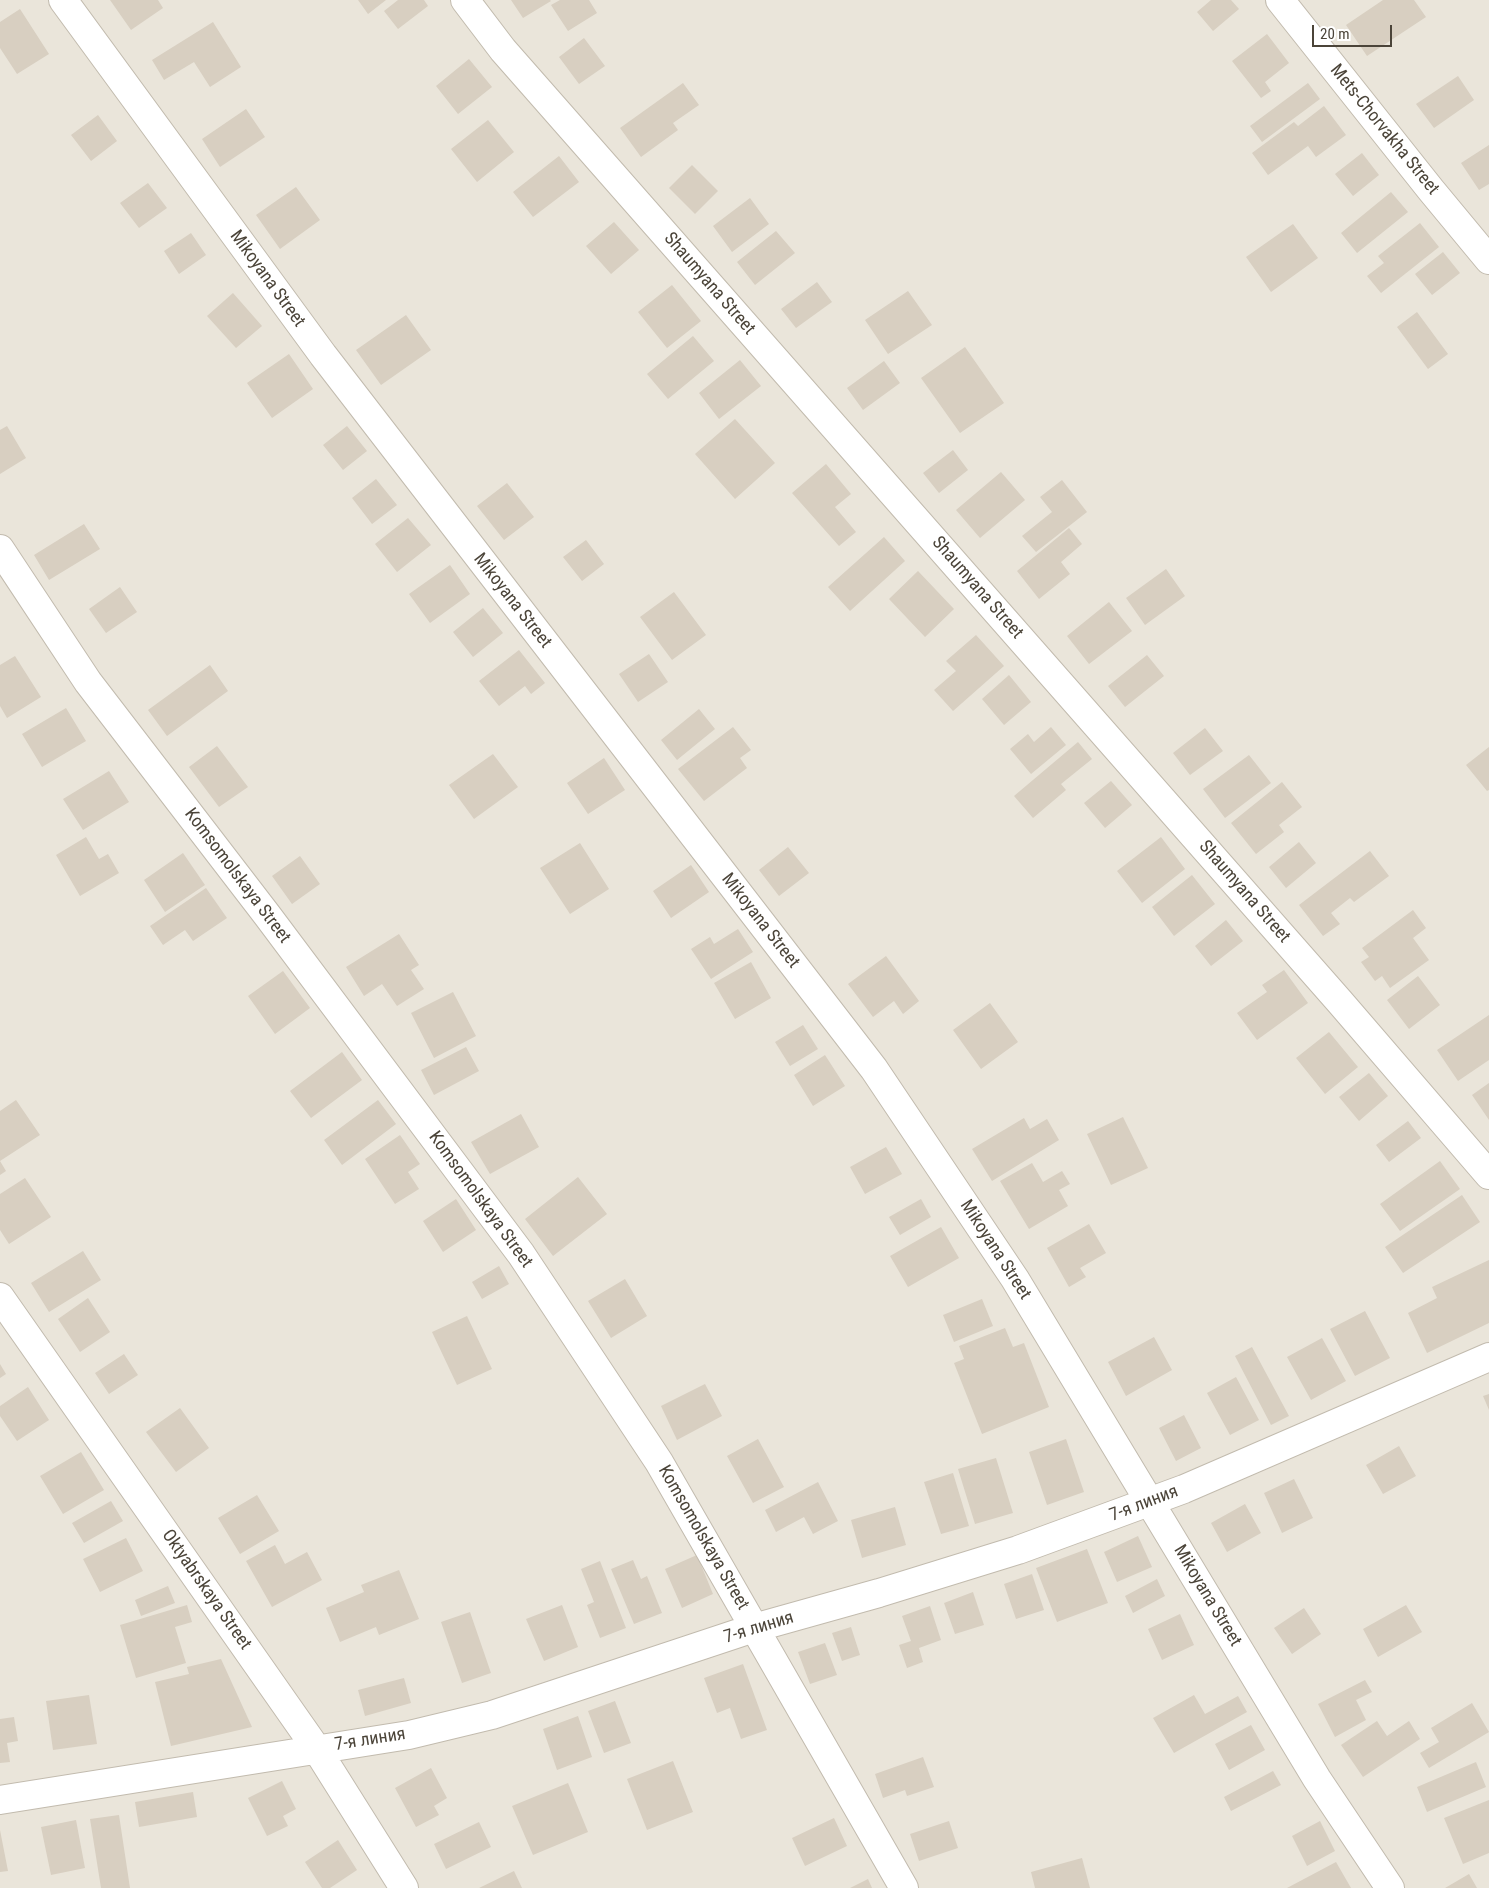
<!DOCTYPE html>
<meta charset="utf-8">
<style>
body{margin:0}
#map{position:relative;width:1489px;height:1888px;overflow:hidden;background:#f6f3ec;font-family:"Roboto Condensed",sans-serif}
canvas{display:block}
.scale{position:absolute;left:1312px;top:25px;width:80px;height:22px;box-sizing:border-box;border:2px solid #4b4439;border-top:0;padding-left:6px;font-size:15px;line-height:18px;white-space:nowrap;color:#4b4439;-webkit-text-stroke:4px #fff;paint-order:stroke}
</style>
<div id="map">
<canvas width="1489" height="1888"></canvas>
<div class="scale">20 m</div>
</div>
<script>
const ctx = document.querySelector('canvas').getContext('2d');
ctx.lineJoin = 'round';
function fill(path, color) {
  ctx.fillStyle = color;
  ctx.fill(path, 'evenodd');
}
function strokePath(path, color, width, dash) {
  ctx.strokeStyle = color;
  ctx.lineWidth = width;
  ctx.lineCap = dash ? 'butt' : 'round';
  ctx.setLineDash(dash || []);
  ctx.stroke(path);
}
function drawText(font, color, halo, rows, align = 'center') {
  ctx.font = font + ' "Roboto Condensed",sans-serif';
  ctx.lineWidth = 4;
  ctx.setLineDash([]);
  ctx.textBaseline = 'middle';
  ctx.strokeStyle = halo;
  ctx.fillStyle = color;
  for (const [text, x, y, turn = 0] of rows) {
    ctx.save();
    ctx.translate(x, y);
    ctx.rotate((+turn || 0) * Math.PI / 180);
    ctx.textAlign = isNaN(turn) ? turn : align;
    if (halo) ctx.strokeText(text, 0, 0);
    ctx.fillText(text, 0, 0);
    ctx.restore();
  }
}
fill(new Path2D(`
 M 0,0 L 1489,0 L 1489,1888 L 0,1888 Z`), '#eae5da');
fill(new Path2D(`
 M 110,0 L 158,0 L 163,8 L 131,30 Z
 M 358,0 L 386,0 L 368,14 Z
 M 398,0 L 424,0 L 428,6 L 398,29 L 384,11 Z
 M 511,0 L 550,0 L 551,1 L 523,18 Z
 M 560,0 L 589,0 L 597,13 L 568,31 L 551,5 Z
 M 1211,0 L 1231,0 L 1239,9 L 1213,31 L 1197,12 Z
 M 1383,0 L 1414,0 L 1426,17 L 1367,56 L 1346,25 Z
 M 20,9 L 49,54 L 17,74 L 0,48 L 0,22 Z
 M 213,22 L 241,67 L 210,87 L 194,62 L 164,80 L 152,60 Z
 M 1267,34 L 1289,63 L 1265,82 L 1271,91 L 1261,98 L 1232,61 Z
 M 584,38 L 605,66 L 579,84 L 559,57 Z
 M 469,59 L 492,87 L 458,114 L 436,86 Z
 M 1458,76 L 1474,100 L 1434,128 L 1416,104 Z
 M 683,83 L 699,105 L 673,123 L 678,130 L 641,157 L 620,128 Z
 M 1308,83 L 1320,99 L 1262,142 L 1250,126 Z
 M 1324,106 L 1346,135 L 1316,157 L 1308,146 L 1268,175 L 1252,153 L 1294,122 L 1298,126 Z
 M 246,109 L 265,137 L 220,167 L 202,139 Z
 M 98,115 L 117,141 L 91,161 L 71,135 Z
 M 488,120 L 514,152 L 477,182 L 451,149 Z
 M 1489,145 L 1489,184 L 1479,190 L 1461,163 Z
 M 1362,153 L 1379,175 L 1353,196 L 1335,174 Z
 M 559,156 L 579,182 L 533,217 L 513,192 Z
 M 692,165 L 718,191 L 695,214 L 669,188 Z
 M 148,183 L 167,208 L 139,228 L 120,203 Z
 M 296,187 L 320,220 L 280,249 L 256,215 Z
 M 1391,192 L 1408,212 L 1357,253 L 1341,233 Z
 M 750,198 L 769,224 L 732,252 L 713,226 Z
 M 614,222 L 639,250 L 611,274 L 586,246 Z
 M 1420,223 L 1439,247 L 1381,293 L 1367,276 L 1384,263 L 1378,256 Z
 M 1293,224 L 1318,258 L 1271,292 L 1246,257 Z
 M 776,231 L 795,253 L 755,285 L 737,262 Z
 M 191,233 L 206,255 L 179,274 L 164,251 Z
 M 1443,252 L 1460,273 L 1432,295 L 1415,274 Z
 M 817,282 L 832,302 L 796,328 L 781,309 Z
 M 672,285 L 701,321 L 667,348 L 638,312 Z
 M 908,291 L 932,325 L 888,354 L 865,320 Z
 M 233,293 L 262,326 L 236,348 L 207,316 Z
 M 1417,312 L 1448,354 L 1428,369 L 1397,327 Z
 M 406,315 L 431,350 L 381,385 L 356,350 Z
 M 693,336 L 714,361 L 668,399 L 647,374 Z
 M 965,347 L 1004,403 L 960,433 L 921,378 Z
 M 289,354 L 313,389 L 272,418 L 247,383 Z
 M 740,360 L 761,386 L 719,419 L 699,393 Z
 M 884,361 L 900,383 L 863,410 L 847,388 Z
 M 735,419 L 775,463 L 735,499 L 695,454 Z
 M 7,426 L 26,458 L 0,474 L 0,430 Z
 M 347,426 L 367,451 L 343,470 L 323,445 Z
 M 953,450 L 968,470 L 939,493 L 923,473 Z
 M 826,464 L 851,494 L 835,507 L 856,532 L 839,546 L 792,493 Z
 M 1001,472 L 1025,500 L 980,538 L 956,510 Z
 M 376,479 L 397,505 L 372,524 L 352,498 Z
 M 1062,480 L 1087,512 L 1036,552 L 1022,536 L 1052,512 L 1040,497 Z
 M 507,483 L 534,517 L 504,540 L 477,506 Z
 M 408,518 L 431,545 L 397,572 L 375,544 Z
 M 84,524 L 100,549 L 49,580 L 34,555 Z
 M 1069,528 L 1082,544 L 1061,562 L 1070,574 L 1039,599 L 1017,571 Z
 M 884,537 L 905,561 L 850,611 L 828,587 Z
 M 586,540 L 604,564 L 582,581 L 563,557 Z
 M 450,565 L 470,594 L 430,623 L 409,594 Z
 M 1166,569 L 1185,596 L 1145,625 L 1126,598 Z
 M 918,571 L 954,609 L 925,637 L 889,599 Z
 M 120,587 L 137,612 L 106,633 L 89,609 Z
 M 674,592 L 706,635 L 672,660 L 640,617 Z
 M 1109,602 L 1132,631 L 1089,664 L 1067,636 Z
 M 483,608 L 503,633 L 473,657 L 453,632 Z
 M 976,635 L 1004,666 L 953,711 L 934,690 L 956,671 L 946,661 Z
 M 519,650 L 545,683 L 531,694 L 525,686 L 499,706 L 479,681 Z
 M 649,654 L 668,682 L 638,702 L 619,674 Z
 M 1147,655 L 1164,676 L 1125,707 L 1108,686 Z
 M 15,656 L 41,697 L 7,718 L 0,706 L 0,665 Z
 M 210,665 L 228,691 L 167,736 L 148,710 Z
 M 1009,675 L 1031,702 L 1004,725 L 982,699 Z
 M 66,708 L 86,741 L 42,767 L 22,734 Z
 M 699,709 L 715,729 L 677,760 L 661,740 Z
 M 733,727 L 751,750 L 740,758 L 747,768 L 704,801 L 678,769 Z
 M 1051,727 L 1066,745 L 1031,774 L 1010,749 L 1028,734 L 1034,742 Z
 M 1205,728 L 1223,751 L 1190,775 L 1173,753 Z
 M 1078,742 L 1092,759 L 1061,784 L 1066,790 L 1033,818 L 1014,796 Z
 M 217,746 L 248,787 L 219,807 L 189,767 Z
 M 1489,747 L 1489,790 L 1487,791 L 1466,765 Z
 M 493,754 L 518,787 L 474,819 L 449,785 Z
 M 1249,755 L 1271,783 L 1225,818 L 1203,789 Z
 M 604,758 L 625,790 L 588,814 L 567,783 Z
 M 109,771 L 129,802 L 83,830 L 63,799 Z
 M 1111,781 L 1132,805 L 1105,828 L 1084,803 Z
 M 1282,782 L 1302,807 L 1279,825 L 1284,832 L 1256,854 L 1231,823 Z
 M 86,837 L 99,859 L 108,854 L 119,873 L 80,896 L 56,855 Z
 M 1161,837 L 1185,869 L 1142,903 L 1117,871 Z
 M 1299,842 L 1316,863 L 1286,888 L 1269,867 Z
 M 580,843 L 609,889 L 570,914 L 540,868 Z
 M 788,847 L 809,873 L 779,896 L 759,870 Z
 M 1370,851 L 1389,876 L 1354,902 L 1350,898 L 1331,913 L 1340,924 L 1323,936 L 1299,905 Z
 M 183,853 L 205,885 L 165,912 L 144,880 Z
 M 300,856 L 320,884 L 292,904 L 272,876 Z
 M 691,865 L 709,892 L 671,918 L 653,891 Z
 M 1192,875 L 1215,904 L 1174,936 L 1152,907 Z
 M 206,888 L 227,918 L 193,941 L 185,930 L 163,945 L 150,926 Z
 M 1413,910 L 1426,928 L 1413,938 L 1429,960 L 1390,988 L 1382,976 L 1375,981 L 1361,962 L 1369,957 L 1362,948 Z
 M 1226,920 L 1243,941 L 1211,966 L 1195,946 Z
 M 738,929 L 753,952 L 711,979 L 691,949 L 710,937 L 714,944 Z
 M 399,934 L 419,965 L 411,970 L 424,989 L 397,1006 L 382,984 L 364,996 L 346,967 Z
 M 886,956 L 919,1001 L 903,1014 L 894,1001 L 873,1017 L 848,984 Z
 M 751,962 L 771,998 L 735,1019 L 714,983 Z
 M 1284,970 L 1308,1003 L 1257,1040 L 1237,1013 L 1267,992 L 1262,985 Z
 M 283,971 L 310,1008 L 275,1034 L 248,996 Z
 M 1418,976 L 1440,1005 L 1409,1029 L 1387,1000 Z
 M 453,992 L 476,1036 L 434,1058 L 411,1013 Z
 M 990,1003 L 1018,1042 L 981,1069 L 953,1030 Z
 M 1489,1015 L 1489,1060 L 1458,1081 L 1437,1050 Z
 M 803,1025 L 818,1049 L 790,1066 L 775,1042 Z
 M 1329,1032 L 1358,1067 L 1325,1094 L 1296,1058 Z
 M 466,1047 L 479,1071 L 434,1095 L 421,1070 Z
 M 342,1052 L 362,1080 L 311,1118 L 290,1091 Z
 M 825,1055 L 845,1086 L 813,1106 L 794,1075 Z
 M 1369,1073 L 1388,1096 L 1359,1121 L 1339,1097 Z
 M 1489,1083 L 1489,1120 L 1472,1095 Z
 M 16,1100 L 40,1135 L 0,1161 L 6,1171 L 0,1175 L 0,1111 Z
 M 378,1100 L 396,1124 L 342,1165 L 324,1140 Z
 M 521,1114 L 539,1147 L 490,1174 L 471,1142 Z
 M 1123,1117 L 1148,1168 L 1111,1185 L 1087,1134 Z
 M 1024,1118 L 1030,1129 L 1047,1119 L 1059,1140 L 992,1181 L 972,1149 Z
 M 1408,1121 L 1421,1138 L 1389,1162 L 1376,1145 Z
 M 400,1135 L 420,1164 L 408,1172 L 419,1189 L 395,1204 L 365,1159 Z
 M 886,1147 L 902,1174 L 865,1194 L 850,1167 Z
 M 1440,1161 L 1460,1189 L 1400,1231 L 1380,1204 Z
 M 1032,1163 L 1043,1182 L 1062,1171 L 1070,1184 L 1059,1190 L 1068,1206 L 1029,1229 L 1000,1181 Z
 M 578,1177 L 607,1214 L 553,1256 L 525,1219 Z
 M 25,1178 L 51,1217 L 9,1244 L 0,1230 L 0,1194 Z
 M 1462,1195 L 1480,1222 L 1403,1273 L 1385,1247 Z
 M 456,1199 L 476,1230 L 443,1252 L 423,1221 Z
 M 921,1199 L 931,1217 L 900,1235 L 889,1217 Z
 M 1089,1224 L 1106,1253 L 1080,1268 L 1086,1277 L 1069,1287 L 1047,1248 Z
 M 941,1227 L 959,1258 L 908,1287 L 890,1256 Z
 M 83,1251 L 101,1280 L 49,1312 L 31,1283 Z
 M 1489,1260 L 1489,1323 L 1427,1353 L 1408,1313 L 1437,1298 L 1432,1287 Z
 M 499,1266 L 509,1284 L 482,1299 L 472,1282 Z
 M 625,1279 L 647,1316 L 611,1338 L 588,1301 Z
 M 88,1298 L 110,1332 L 80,1352 L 58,1319 Z
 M 982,1299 L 993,1326 L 954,1342 L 943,1315 Z
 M 1365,1311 L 1390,1358 L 1355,1376 L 1330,1329 Z
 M 467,1316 L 492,1369 L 457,1385 L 432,1332 Z
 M 1005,1328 L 1013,1347 L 1024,1343 L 1049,1407 L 982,1434 L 954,1363 L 964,1359 L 959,1346 Z
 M 1154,1337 L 1172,1370 L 1126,1396 L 1108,1362 Z
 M 1322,1338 L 1346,1381 L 1311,1400 L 1287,1357 Z
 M 1252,1347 L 1289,1416 L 1271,1425 L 1235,1356 Z
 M 124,1354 L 138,1375 L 109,1394 L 95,1373 Z
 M 0,1364 L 6,1374 L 0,1378 Z
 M 1236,1377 L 1259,1420 L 1230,1435 L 1207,1393 Z
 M 705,1384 L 722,1416 L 677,1440 L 661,1406 Z
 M 28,1387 L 49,1420 L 17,1441 L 0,1416 L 0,1406 Z
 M 1489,1394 L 1489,1410 L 1483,1396 Z
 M 180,1408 L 209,1448 L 176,1472 L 146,1432 Z
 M 1184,1415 L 1201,1448 L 1176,1461 L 1159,1428 Z
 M 758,1439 L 784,1487 L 753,1503 L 727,1456 Z
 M 1066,1439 L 1084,1492 L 1047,1505 L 1029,1452 Z
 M 1399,1446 L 1416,1476 L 1383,1494 L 1366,1465 Z
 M 81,1452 L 104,1490 L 63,1514 L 40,1476 Z
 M 996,1458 L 1013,1513 L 975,1524 L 958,1469 Z
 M 953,1473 L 969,1526 L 941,1534 L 924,1482 Z
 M 1294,1479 L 1313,1518 L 1282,1533 L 1264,1493 Z
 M 818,1482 L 838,1521 L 813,1534 L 804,1517 L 776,1532 L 765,1510 Z
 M 257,1495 L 279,1531 L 240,1554 L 218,1518 Z
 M 111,1501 L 123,1521 L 84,1543 L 72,1523 Z
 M 1245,1504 L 1261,1533 L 1227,1552 L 1211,1523 Z
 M 895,1507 L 906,1545 L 862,1558 L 851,1520 Z
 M 1138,1536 L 1152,1567 L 1117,1582 L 1104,1552 Z
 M 126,1538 L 143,1571 L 100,1592 L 83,1559 Z
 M 275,1545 L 285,1564 L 307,1552 L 322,1580 L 272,1607 L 246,1561 Z
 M 1087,1549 L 1108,1603 L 1057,1622 L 1036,1568 Z
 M 697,1555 L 713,1594 L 682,1608 L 665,1569 Z
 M 633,1560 L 641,1579 L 647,1576 L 662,1613 L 634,1624 L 611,1569 Z
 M 600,1561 L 626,1628 L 600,1638 L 587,1605 L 594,1602 L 581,1569 Z
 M 399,1570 L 419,1619 L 379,1635 L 376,1627 L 340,1642 L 326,1608 L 364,1592 L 361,1585 Z
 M 1032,1574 L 1044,1610 L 1016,1619 L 1004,1584 Z
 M 1157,1579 L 1165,1596 L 1133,1613 L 1125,1596 Z
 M 168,1586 L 175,1603 L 141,1616 L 135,1600 Z
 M 973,1592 L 984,1625 L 955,1634 L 944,1603 Z
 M 187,1605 L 192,1622 L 175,1627 L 186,1663 L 136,1678 L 120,1625 Z
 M 562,1605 L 578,1647 L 544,1661 L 526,1619 Z
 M 1406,1605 L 1422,1632 L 1378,1657 L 1363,1629 Z
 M 930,1606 L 941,1640 L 919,1648 L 923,1662 L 907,1668 L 899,1645 L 911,1641 L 902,1616 Z
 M 1304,1608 L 1321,1634 L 1292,1654 L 1274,1628 Z
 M 470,1612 L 491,1673 L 462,1683 L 441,1622 Z
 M 1180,1614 L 1194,1645 L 1162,1660 L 1148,1629 Z
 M 851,1627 L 860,1655 L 842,1661 L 832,1633 Z
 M 825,1643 L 837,1675 L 810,1684 L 798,1652 Z
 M 221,1659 L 252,1727 L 171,1746 L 155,1682 L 189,1674 L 187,1667 Z
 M 743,1664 L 767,1730 L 741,1739 L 730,1708 L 717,1713 L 704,1678 Z
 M 404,1678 L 411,1703 L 365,1716 L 358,1690 Z
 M 1365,1680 L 1372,1692 L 1356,1700 L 1366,1720 L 1335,1737 L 1318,1704 Z
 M 89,1695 L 97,1744 L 53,1750 L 46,1701 Z
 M 1194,1695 L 1205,1714 L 1238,1696 L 1247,1712 L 1174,1753 L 1153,1718 Z
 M 615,1701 L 631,1743 L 604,1753 L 588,1711 Z
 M 1472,1703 L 1489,1732 L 1429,1768 L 1420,1753 L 1439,1742 L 1431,1728 Z
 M 578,1716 L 592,1757 L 557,1770 L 543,1729 Z
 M 14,1717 L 18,1741 L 7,1743 L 10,1762 L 0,1763 L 0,1719 Z
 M 1377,1721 L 1387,1736 L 1409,1721 L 1420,1739 L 1363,1777 L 1341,1745 Z
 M 1251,1725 L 1265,1750 L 1229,1770 L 1215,1744 Z
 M 923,1757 L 934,1787 L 907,1796 L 905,1790 L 883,1798 L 875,1774 Z
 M 673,1761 L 693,1812 L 647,1830 L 627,1779 Z
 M 1476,1762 L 1486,1787 L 1427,1812 L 1417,1787 Z
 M 431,1768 L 447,1798 L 434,1806 L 439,1815 L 416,1827 L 395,1788 Z
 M 1273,1771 L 1281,1785 L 1231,1811 L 1224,1797 Z
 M 282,1781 L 296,1809 L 283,1816 L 288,1826 L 267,1836 L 248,1798 Z
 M 568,1783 L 588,1832 L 533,1855 L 512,1806 Z
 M 193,1792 L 197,1817 L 139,1827 L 135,1802 Z
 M 1489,1800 L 1489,1853 L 1463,1864 L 1444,1818 Z
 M 119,1815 L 130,1888 L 101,1888 L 90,1819 Z
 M 834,1818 L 847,1846 L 805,1866 L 792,1838 Z
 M 76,1820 L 85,1868 L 51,1875 L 41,1827 Z
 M 949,1821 L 958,1848 L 919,1861 L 910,1834 Z
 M 1320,1821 L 1335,1851 L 1307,1866 L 1292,1836 Z
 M 479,1822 L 491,1847 L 446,1869 L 434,1844 Z
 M 0,1830 L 8,1871 L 0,1872 Z
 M 338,1840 L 357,1870 L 330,1888 L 322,1888 L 305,1862 Z
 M 1082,1858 L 1090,1888 L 1035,1888 L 1031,1872 Z
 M 1336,1862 L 1351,1888 L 1287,1888 Z
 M 514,1871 L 522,1888 L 479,1888 Z
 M 1469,1874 L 1477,1888 L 1445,1888 Z
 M 868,1879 L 872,1888 L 850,1888 Z`), '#d8cfc1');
const minor = new Path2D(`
 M 63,0 L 323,355 L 874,1069 L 1015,1279 L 1317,1779 L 1390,1888
 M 465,0 L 503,50 L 1340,1002 L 1489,1175
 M 1280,0 L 1431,190 L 1489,260
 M 0,549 L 88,682 L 267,915 L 521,1254 L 659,1462 L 904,1888
 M 0,1297 L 316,1748 L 404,1888
 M 0,1800 L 409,1735 L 492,1715 L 754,1628 L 879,1593 L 1018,1550 L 1184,1489 L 1489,1357`);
strokePath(minor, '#c2bbae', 30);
strokePath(minor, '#fff', 28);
drawText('18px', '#4b4439', '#fff', [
 ["Mets-Chorvakha Street",1384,130,51],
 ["Mikoyana Street",267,279,54],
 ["Shaumyana Street",709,284,49],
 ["Shaumyana Street",977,588,49],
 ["Mikoyana Street",512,601,52],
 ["Komsomolskaya Street",237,876,53],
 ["Shaumyana Street",1244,892,49],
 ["Mikoyana Street",760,921,52],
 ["Komsomolskaya Street",480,1200,54],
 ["Mikoyana Street",995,1250,57],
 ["7-я линия",1144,1504,-21],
 ["Komsomolskaya Street",703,1538,60],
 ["Oktyabrskaya Street",206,1590,55],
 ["Mikoyana Street",1207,1596,59],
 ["7-я линия",759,1628,-17],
 ["7-я линия",370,1740,-9]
]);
</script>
